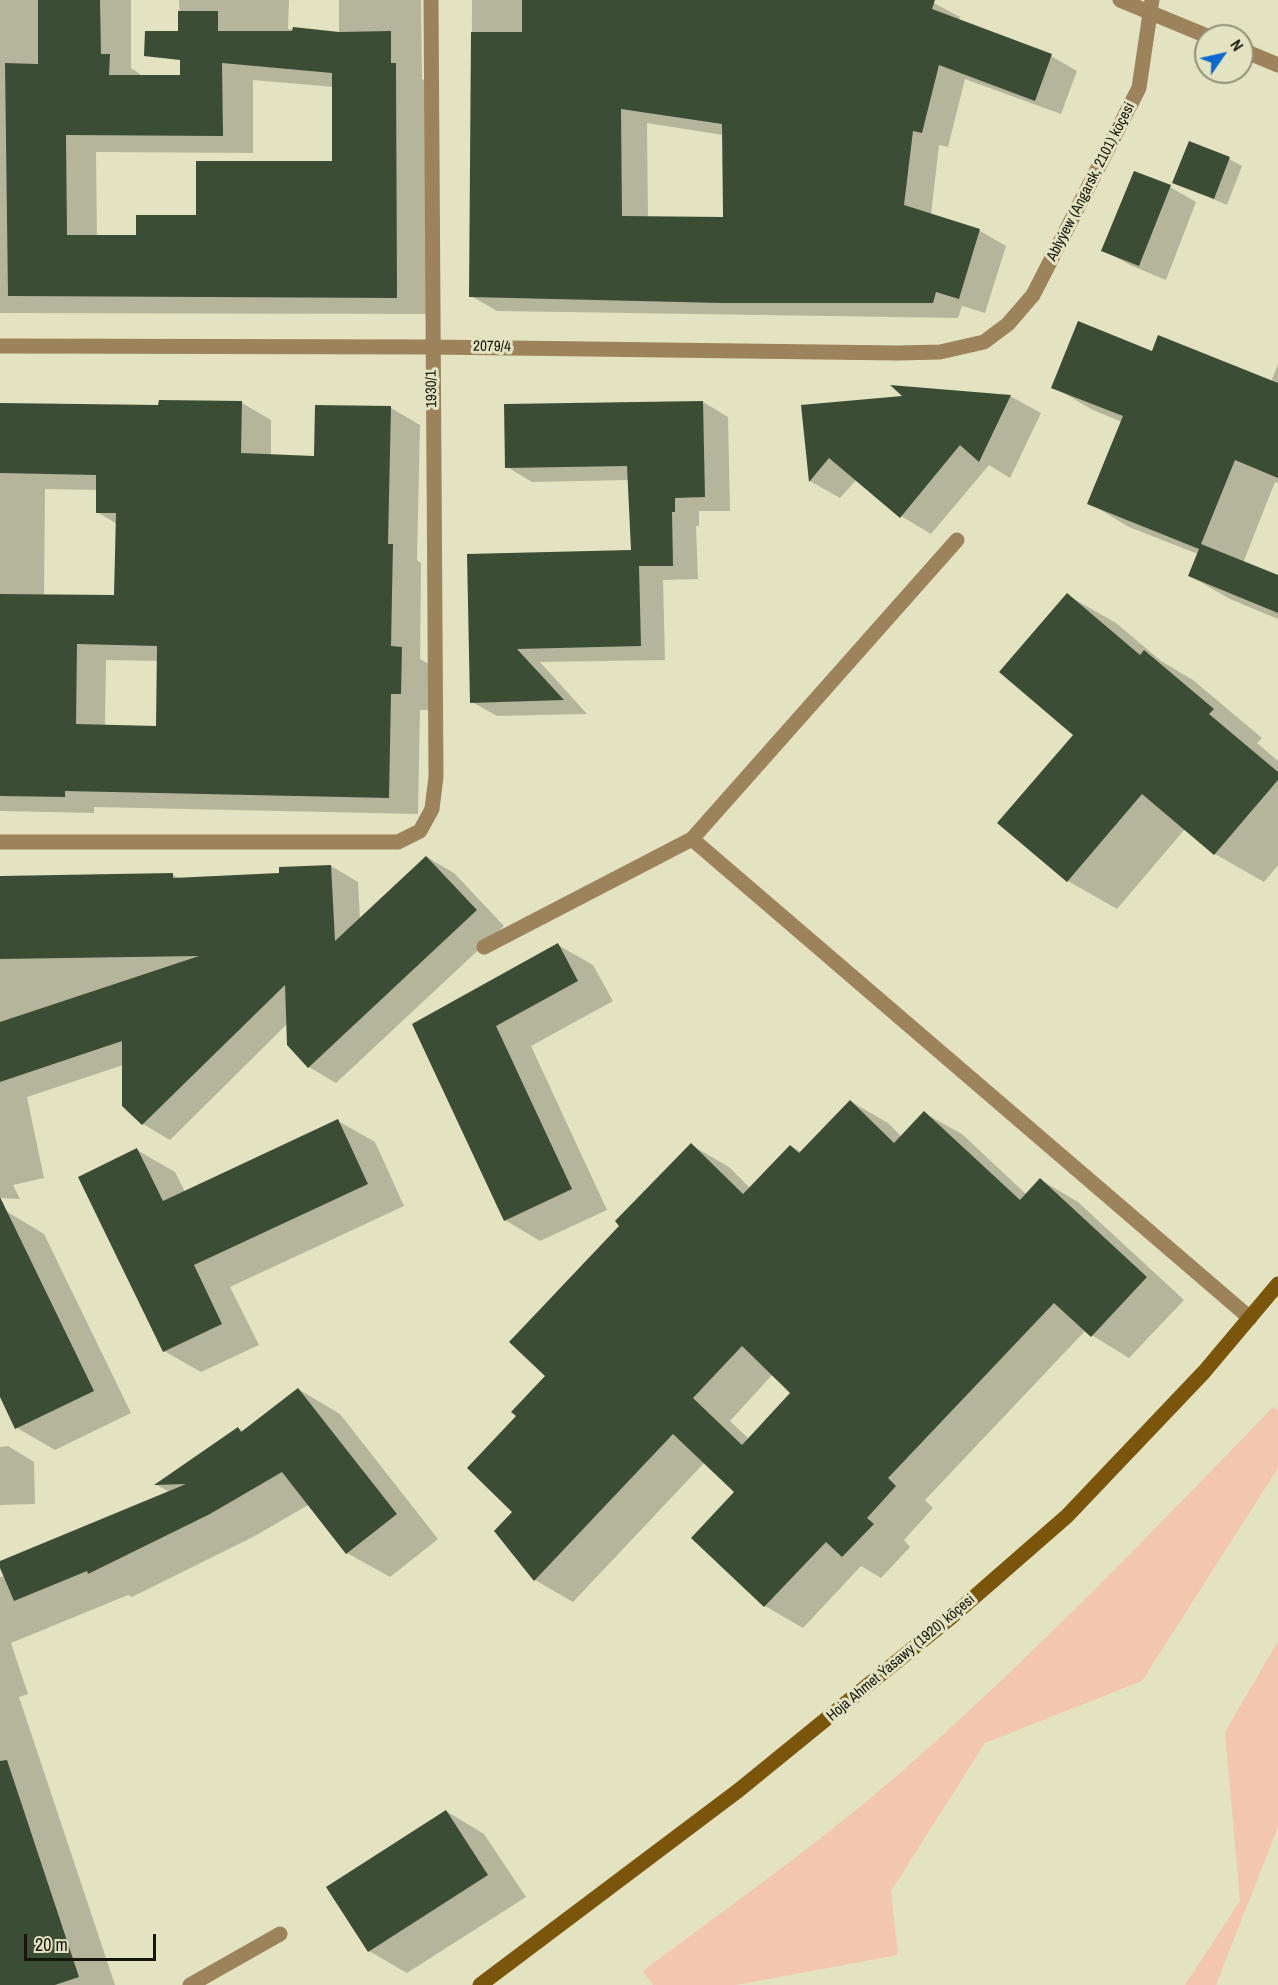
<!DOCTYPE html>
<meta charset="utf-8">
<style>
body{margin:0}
#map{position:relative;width:1278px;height:1985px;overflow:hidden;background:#e3e3c2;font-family:"Archivo Narrow",sans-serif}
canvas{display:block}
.north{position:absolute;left:1194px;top:24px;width:60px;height:60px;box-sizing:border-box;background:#e3e3c2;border:2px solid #919178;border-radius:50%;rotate:56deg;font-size:16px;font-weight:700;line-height:24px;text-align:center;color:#16160a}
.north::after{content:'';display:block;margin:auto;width:21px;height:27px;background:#0d67d0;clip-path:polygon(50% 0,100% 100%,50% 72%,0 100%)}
.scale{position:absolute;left:24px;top:1934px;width:132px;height:27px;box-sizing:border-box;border:3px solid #16160a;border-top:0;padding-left:8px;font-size:18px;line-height:21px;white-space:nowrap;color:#16160a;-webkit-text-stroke:4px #e3e3c2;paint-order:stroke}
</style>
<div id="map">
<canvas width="1278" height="1985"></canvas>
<div class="north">N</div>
<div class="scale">20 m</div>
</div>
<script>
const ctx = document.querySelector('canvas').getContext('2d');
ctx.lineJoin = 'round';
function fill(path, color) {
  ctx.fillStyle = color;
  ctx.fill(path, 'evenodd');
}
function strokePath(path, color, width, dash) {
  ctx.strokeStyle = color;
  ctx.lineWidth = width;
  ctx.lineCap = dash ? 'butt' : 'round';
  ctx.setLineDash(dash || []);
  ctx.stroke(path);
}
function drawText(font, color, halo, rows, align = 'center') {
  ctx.font = font + ' "Archivo Narrow",sans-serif';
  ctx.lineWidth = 6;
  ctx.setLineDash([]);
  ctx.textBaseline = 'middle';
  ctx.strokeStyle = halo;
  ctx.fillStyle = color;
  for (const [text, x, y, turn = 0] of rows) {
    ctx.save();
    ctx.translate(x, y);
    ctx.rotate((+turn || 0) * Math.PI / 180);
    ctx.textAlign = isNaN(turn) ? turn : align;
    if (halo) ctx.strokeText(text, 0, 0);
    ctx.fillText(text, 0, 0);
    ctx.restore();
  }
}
fill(new Path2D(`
 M 1273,1407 L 1278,1411 L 1278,1468 L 1142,1681 L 985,1743 L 891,1891 L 898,1955 L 736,1985 L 653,1985 L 643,1971 C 732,1904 824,1840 908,1766 C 1036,1653 1155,1529 1273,1407 Z
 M 1278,1641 L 1278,1827 L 1216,1985 L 1185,1985 L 1240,1901 L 1225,1732 Z`), '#f3c6b0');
fill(new Path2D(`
 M 0,0 L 131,0 L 131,68 L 140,74 L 140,76 L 182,76 L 179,0 L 289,0 L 288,29 L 339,33 L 339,0 L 421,0 L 422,79 L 427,82 L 427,314 L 0,313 ZM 253,80 L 334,87 L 334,162 L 138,237 L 97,237 L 96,152 L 253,153 Z
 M 472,0 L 928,0 L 960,17 L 959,20 L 1051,56 L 1077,71 L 1061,114 L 965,79 L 948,147 L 939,145 L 931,215 L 980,231 L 1006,246 L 985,313 L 962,306 L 958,318 L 497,311 L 471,296 ZM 647,123 L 723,135 L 724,219 L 648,218 Z
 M 1229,159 L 1242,166 L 1227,205 L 1174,182 Z
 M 1170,187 L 1196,202 L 1166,280 L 1130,265 L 1103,250 Z
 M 1153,353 L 1271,382 L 1278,364 L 1278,483 L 1275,482 L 1243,563 L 1278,577 L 1278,619 L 1230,599 L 1190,576 L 1198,554 L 1129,527 L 1089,503 L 1122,422 L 1093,410 L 1053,387 Z
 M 1010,396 L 1041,413 L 1010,478 L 989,465 L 931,534 L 901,516 L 857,479 L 840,498 L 810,481 L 803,407 Z
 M 703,402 L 728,417 L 730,511 L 699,511 L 699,526 L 696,526 L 698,579 L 663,580 L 665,660 L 540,662 L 587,714 L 497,716 L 472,702 L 468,555 L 632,551 L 629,480 L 532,482 L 507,467 Z
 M 242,403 L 271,420 L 271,456 L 316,457 L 391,408 L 420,425 L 417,560 L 421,563 L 420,659 L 431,665 L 430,710 L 420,710 L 418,814 L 94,807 L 94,813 L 0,811 L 0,405 L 97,407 ZM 45,489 L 97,490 L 97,512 L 117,524 L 116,597 L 44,596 ZM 106,660 L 159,661 L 158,727 L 105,726 Z
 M 1067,595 L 1116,623 L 1161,661 L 1193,680 L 1262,738 L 1257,743 L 1278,761 L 1278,865 L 1264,882 L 1215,854 L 1185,829 L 1117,909 L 1068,881 L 1075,734 Z
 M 427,857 L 454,873 L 504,926 L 336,1083 L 309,1067 L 287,1024 L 170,1140 L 143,1124 L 124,1105 L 123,1065 L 27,1097 L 44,1178 L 13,1185 L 20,1199 L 0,1198 L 0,877 L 173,875 L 180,879 L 281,874 L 331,866 L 358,882 L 360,920 Z
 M 558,945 L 593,965 L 613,1001 L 531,1046 L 607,1210 L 540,1241 L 505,1220 L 414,1024 Z
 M 850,1101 L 888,1123 L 902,1137 L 924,1113 L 962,1134 L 1027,1195 L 1041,1180 L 1078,1202 L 1184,1300 L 1129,1358 L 1085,1331 L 925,1500 L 933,1508 L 904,1540 L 910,1547 L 881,1578 L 861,1566 L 803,1628 L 765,1606 L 736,1492 L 705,1462 L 573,1602 L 535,1580 L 496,1531 L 514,1512 L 518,1416 L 547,1376 L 622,1226 L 691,1145 L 729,1167 L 750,1188 L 791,1146 L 801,1152 ZM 773,1374 L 792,1393 L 749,1439 L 730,1421 Z
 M 338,1121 L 375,1142 L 404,1206 L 230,1287 L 259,1345 L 201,1372 L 164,1351 L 137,1150 L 175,1172 L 185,1192 Z
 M 6,1211 L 44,1234 L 131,1413 L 55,1450 L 17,1428 L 0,1393 L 0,1214 Z
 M 298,1389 L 340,1414 L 438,1539 L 390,1577 L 347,1553 L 310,1504 L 253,1537 L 132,1597 L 128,1595 L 11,1643 L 28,1694 L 19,1697 L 115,1985 L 0,1985 L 0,1577 L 5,1576 L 0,1562 L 170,1492 L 157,1485 L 238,1428 L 244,1432 Z
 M 8,1446 L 34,1462 L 35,1504 L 0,1505 L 0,1447 Z
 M 446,1811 L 484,1834 L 526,1897 L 407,1973 L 369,1951 Z`), '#0003');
fill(new Path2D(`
 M 38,0 L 100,0 L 101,54 L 110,54 L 109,75 L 180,75 L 180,60 L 144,56 L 145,31 L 178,31 L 178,11 L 218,11 L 218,31 L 292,31 L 293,27 L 339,32 L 391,31 L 391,63 L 396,63 L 397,298 L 8,296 L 5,63 L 38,64 ZM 222,63 L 332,73 L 332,161 L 196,161 L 196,215 L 136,215 L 136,235 L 67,235 L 66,135 L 223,136 Z
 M 522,0 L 935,0 L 932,9 L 1052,54 L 1035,101 L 939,65 L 922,133 L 913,131 L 904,205 L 980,229 L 959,299 L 936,292 L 933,303 L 722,303 L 469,297 L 471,32 L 522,32 ZM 621,109 L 722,124 L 723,217 L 622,216 Z
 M 1189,141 L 1230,157 L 1214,199 L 1172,183 Z
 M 1134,171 L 1171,185 L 1139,266 L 1101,251 Z
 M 1078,321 L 1152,351 L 1158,335 L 1278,383 L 1278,478 L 1235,460 L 1201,544 L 1278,575 L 1278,613 L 1188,576 L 1199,549 L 1087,504 L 1123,416 L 1051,388 Z
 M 890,385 L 1011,395 L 979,462 L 960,445 L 900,518 L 829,458 L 809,482 L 801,405 L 902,396 Z
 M 159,400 L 242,401 L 241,453 L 314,456 L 315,405 L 391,406 L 388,544 L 393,544 L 391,646 L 402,647 L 401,694 L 391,694 L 389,798 L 65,791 L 65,797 L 0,796 L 0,594 L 114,595 L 116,513 L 96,513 L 96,475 L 0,473 L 0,403 L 158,405 ZM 77,644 L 157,646 L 156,726 L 76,724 Z
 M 703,401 L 705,497 L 675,498 L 675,512 L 672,512 L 673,566 L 639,566 L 641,646 L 517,649 L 564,700 L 470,703 L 467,554 L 631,550 L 627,466 L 505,468 L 504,404 Z
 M 1067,593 L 1140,655 L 1144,650 L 1214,709 L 1209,714 L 1278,772 L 1278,780 L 1214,855 L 1142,794 L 1067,882 L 997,823 L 1073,735 L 999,672 Z
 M 426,856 L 477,910 L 308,1068 L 287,1045 L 285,985 L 142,1125 L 122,1106 L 122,1041 L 0,1082 L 0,1022 L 199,956 L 0,959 L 0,876 L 173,873 L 173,878 L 279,873 L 279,867 L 331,865 L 335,941 Z
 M 558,943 L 578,981 L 496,1026 L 572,1189 L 504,1221 L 412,1024 Z
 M 850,1100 L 894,1143 L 924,1111 L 1020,1200 L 1040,1178 L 1147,1277 L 1091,1337 L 1054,1303 L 888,1478 L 896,1486 L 867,1518 L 874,1524 L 842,1557 L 826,1542 L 764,1607 L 691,1538 L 734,1492 L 673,1434 L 534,1581 L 494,1531 L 512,1512 L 467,1468 L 516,1416 L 511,1412 L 545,1376 L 509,1342 L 619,1226 L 615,1221 L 691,1143 L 743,1194 L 790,1145 L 799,1153 ZM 742,1346 L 790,1393 L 742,1445 L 693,1398 Z
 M 338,1119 L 368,1184 L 194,1265 L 222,1324 L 163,1352 L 78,1177 L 137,1148 L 163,1201 Z
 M 0,1197 L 94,1391 L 15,1429 L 0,1397 Z
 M 298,1388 L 397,1514 L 346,1554 L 282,1472 L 210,1514 L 88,1574 L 87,1571 L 14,1601 L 0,1568 L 0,1561 L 186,1484 L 154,1485 L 238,1427 L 241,1432 Z
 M 7,1760 L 79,1977 L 55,1985 L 0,1985 L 0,1761 Z
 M 446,1810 L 488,1875 L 368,1952 L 326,1887 Z`), '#3c4d35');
strokePath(new Path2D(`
 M 692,839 L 1250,1318
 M 484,947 L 692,839 L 957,540
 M 190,1985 L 280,1934`), '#9d835b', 15);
strokePath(new Path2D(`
 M 1120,0 L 1207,36
 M 1242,50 L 1278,65
 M 0,346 L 432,347 L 898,353 L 940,352 L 984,342 L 1008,324 L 1033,295 L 1139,88 L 1152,0
 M 0,842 L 398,842 L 420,831 L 432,809 L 436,777 L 431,0`), '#9d835b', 15);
strokePath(new Path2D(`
 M 480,1985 L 739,1790 L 949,1619 L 1067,1516 L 1204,1372 L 1278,1284`), '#7b550c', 15);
drawText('15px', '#16160a', '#e3e3c2', [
 ["Ablyýew (Angarsk, 2101) köçesi",1091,182,-63],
 ["2079/4",492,347,1],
 ["1930/1",432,389,-91],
 ["Hoja Ahmet Ýasawy (1920) köçesi",901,1658,-40]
]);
</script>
